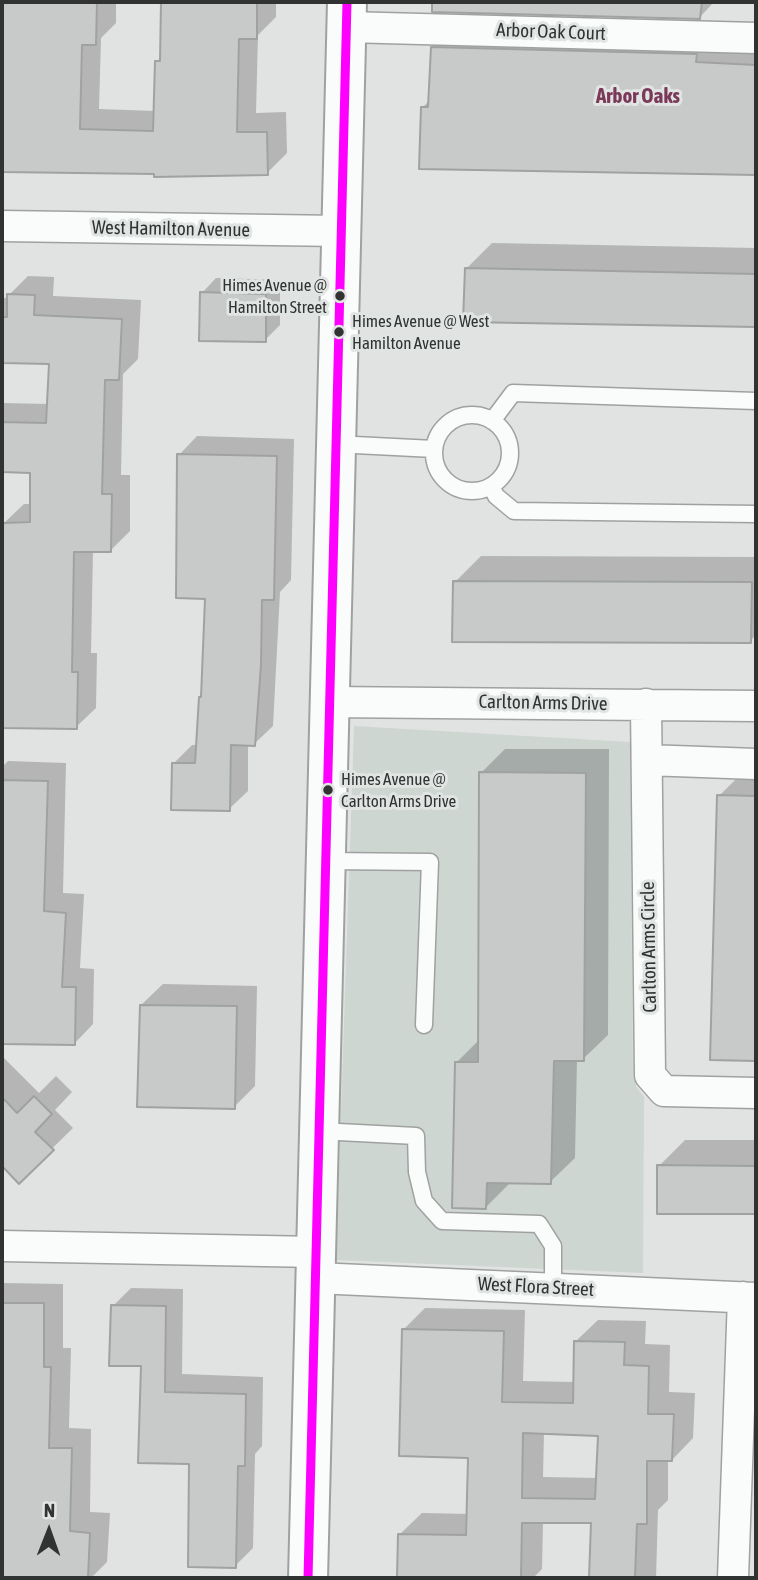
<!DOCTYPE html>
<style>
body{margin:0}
#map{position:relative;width:758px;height:1580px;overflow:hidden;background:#e1e3e2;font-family:"Asap Condensed",sans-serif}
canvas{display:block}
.frame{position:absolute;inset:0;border:4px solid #313332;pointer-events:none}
.north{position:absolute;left:14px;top:1496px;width:70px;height:70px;-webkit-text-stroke:5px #e0e4e2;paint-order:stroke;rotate:1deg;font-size:19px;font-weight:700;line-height:28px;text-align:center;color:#313332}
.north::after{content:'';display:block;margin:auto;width:24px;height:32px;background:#313332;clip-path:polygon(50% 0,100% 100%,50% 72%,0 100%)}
</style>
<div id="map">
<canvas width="758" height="1580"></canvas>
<div class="frame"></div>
<div class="north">N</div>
</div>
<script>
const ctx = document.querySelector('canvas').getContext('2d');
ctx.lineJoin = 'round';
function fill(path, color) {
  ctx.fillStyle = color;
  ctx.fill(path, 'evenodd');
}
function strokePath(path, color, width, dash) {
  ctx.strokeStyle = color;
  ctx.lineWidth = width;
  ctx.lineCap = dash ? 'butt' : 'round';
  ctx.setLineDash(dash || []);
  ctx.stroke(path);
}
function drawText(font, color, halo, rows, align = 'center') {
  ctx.font = font + ' "Asap Condensed",sans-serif';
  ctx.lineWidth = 6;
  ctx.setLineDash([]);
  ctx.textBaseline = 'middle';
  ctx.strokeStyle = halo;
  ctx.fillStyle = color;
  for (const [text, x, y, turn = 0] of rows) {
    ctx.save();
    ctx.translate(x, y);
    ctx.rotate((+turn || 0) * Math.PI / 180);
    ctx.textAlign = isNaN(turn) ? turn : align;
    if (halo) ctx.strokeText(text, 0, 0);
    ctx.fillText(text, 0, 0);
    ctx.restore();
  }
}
fill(new Path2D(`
 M 354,726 L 630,742 L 633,1075 L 637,1088 L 644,1097 L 643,1273 L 336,1260 Z`), '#ced6d2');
fill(new Path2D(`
 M 2,2 L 116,2 L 116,23 L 101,38 L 99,109 L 156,111 L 157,62 L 162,56 L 163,2 L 276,2 L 276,17 L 258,35 L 256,113 L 286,112 L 287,153 L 267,173 L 2,170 Z
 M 434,2 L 714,2 L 700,17 L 434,10 Z
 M 447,33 L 756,50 L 756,175 L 617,171 L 422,108 L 430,100 L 432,48 Z
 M 492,243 L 756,248 L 756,324 L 466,269 Z
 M 28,276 L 54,277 L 53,296 L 141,300 L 138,359 L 123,374 L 121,475 L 130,475 L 130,531 L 111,550 L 93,550 L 91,653 L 97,653 L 96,708 L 76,727 L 2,726 L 2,564 L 4,562 L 4,523 L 24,504 L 32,504 L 32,471 L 2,470 L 2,403 L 49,404 L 51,362 L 2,361 L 2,298 L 9,298 L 9,295 Z
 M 216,278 L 280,280 L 280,325 L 265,340 L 202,293 Z
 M 197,436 L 294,439 L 291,580 L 280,592 L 273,726 L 254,744 L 248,744 L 248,791 L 229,809 L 174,763 L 192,745 L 198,745 L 206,597 L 179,455 Z
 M 481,556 L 756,557 L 756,635 L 750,641 L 455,582 Z
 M 505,749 L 609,749 L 608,1035 L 583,1059 L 577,1059 L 575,1158 L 550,1182 L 510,1183 L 486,1207 L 456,1063 L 480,1039 L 481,773 Z
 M 8,761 L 66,763 L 63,893 L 84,894 L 80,968 L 94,969 L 93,1024 L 74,1044 L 2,1042 L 2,767 Z
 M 743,772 L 756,772 L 756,1059 L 711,1058 L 719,796 Z
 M 163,984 L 257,986 L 255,1086 L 234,1107 L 141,1005 Z
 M 2,1056 L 39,1093 L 56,1076 L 72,1092 L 55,1110 L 73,1128 L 19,1181 L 2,1163 Z
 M 685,1140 L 756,1140 L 756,1213 L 658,1212 L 659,1166 Z
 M 2,1283 L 63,1284 L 63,1348 L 71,1348 L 69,1428 L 91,1429 L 90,1512 L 110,1513 L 107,1562 L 91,1578 L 2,1578 Z
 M 131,1288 L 183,1289 L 182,1374 L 263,1377 L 262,1446 L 255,1454 L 253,1548 L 235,1566 L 191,1463 L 113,1306 Z
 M 425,1308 L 525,1310 L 523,1381 L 575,1382 L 576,1341 L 598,1320 L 646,1321 L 645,1344 L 670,1345 L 669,1392 L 695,1393 L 693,1438 L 672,1460 L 668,1459 L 668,1500 L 658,1510 L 656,1578 L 591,1578 L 593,1522 L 543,1522 L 542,1569 L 533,1578 L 399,1578 L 400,1534 L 422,1513 L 469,1514 L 470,1457 L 403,1330 ZM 544,1432 L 599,1435 L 598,1478 L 543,1477 Z`), '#0003');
const building = new Path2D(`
 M 2,2 L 97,2 L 96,45 L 82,45 L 80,129 L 153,131 L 155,61 L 160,61 L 161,2 L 257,2 L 257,39 L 239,39 L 237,132 L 267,132 L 268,175 L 154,177 L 154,174 L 2,172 Z
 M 432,2 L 702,2 L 700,19 L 432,12 Z
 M 431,47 L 697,54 L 696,62 L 756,65 L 756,175 L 419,169 L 421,107 L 428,107 Z
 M 465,268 L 756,274 L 756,327 L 463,322 Z
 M 200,292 L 266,294 L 266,342 L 199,341 Z
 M 7,294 L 35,295 L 34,315 L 122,319 L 119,380 L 105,380 L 102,494 L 112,494 L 111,552 L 74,552 L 72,672 L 78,672 L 77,729 L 2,728 L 3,523 L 30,522 L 30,473 L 2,472 L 2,422 L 46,423 L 49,364 L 2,363 L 2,317 L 7,317 Z
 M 177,454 L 277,456 L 274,600 L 262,600 L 261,665 L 255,746 L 231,745 L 230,811 L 171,810 L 172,763 L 195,763 L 199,697 L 201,697 L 205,599 L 176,598 Z
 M 453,581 L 752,582 L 751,643 L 452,642 Z
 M 479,772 L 586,773 L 584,1061 L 554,1061 L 551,1184 L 487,1183 L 486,1209 L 452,1208 L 455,1062 L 478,1062 Z
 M 2,780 L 48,781 L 44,911 L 66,913 L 62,987 L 76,987 L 75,1045 L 2,1044 Z
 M 717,795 L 756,796 L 756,1061 L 710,1060 Z
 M 140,1005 L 237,1006 L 235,1109 L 137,1107 Z
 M 34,1096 L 52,1114 L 35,1132 L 54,1150 L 19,1184 L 2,1166 L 2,1097 L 17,1113 Z
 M 657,1165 L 756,1166 L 756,1214 L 657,1214 Z
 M 2,1303 L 44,1303 L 44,1367 L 51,1367 L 49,1448 L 72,1448 L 70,1531 L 90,1533 L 88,1578 L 2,1577 Z
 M 111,1305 L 166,1306 L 165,1392 L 246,1394 L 245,1466 L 238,1466 L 236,1568 L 188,1567 L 189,1464 L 138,1463 L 141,1366 L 109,1366 Z
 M 402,1329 L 504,1331 L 502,1402 L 573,1403 L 574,1341 L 625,1342 L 624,1365 L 649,1366 L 648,1414 L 674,1414 L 672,1461 L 647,1461 L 647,1524 L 637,1524 L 635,1578 L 589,1578 L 591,1523 L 522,1523 L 521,1578 L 397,1578 L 398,1534 L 466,1535 L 468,1458 L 399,1456 ZM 523,1433 L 598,1436 L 595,1499 L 522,1498 Z`);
fill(building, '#c8cac9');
strokePath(building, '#a0a2a1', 2);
const service = new Path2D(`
 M434 453a38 38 0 1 1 76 0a38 38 0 1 1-76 0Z
 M 492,421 L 513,393 L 756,401
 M 335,444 L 434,449
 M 491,486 L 496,496 L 514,511 L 756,514
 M 325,861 L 430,862 L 424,1025
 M 319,1131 L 416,1136 L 417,1172 L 424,1201 L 442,1221 L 539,1224 L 553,1246 L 553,1288`);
const minor = new Path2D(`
 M 346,27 L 756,38
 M 2,226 L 340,231
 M 329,702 L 756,706
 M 646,704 L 650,1075 L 664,1091 L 756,1093
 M 647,760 L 756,764
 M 2,1246 L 317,1252
 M 316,1278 L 756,1298
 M 733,1578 L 743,1297`);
const tertiary = new Path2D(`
 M 308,1578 L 347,2`);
strokePath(service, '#9fa1a0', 19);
strokePath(minor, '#9fa1a0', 33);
strokePath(tertiary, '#9fa1a0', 42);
strokePath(service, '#fafbfb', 16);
strokePath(minor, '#fafbfb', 30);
strokePath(tertiary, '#fafbfb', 38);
strokePath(new Path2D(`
 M 308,1578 L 347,2`), '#f0f', 9);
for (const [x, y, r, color] of [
 [340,296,6,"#313332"],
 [339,332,6,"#313332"],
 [328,790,6,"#313332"]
]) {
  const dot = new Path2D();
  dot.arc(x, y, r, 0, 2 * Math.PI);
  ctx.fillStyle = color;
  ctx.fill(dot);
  strokePath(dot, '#e0e4e2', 2.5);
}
drawText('17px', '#313332', '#e0e4e2', [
 ["Himes Avenue @",327,286,"right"],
 ["Hamilton Street",327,308,"right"],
 ["Himes Avenue @ West",352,322],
 ["Hamilton Avenue",352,344],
 ["Himes Avenue @",341,780],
 ["Carlton Arms Drive",341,802]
], 'left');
drawText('19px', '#313332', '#e0e4e2', [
 ["Arbor Oak Court",551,32,2],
 ["West Hamilton Avenue",171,229,1],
 ["Carlton Arms Drive",543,703,1],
 ["Carlton Arms Circle",649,947,-91],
 ["West Flora Street",536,1287,3]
]);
drawText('bold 21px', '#7b3959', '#e0e4e2', [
 ["Arbor Oaks",638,96]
]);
</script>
